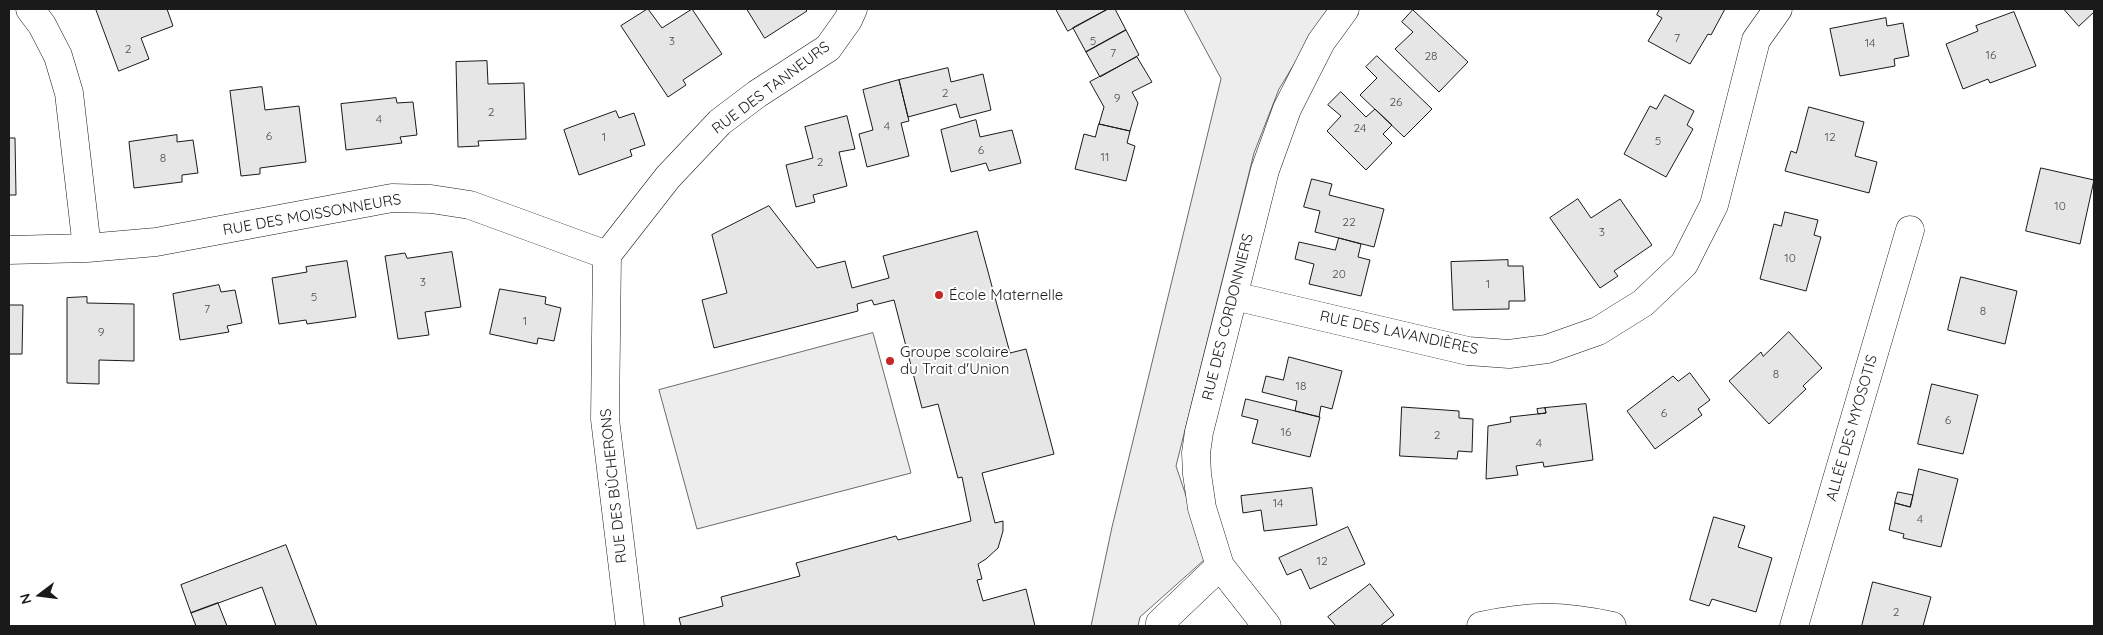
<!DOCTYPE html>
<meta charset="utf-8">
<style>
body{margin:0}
#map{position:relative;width:2103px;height:635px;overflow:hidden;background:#fff;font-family:Quicksand,sans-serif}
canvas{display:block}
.frame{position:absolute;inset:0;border:10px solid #1a1a1a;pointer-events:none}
.north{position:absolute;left:15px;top:570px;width:50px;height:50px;-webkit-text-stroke:4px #fff;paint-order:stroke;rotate:255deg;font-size:14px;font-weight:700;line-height:20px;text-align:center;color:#1a1a1a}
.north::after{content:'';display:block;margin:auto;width:18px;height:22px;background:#1a1a1a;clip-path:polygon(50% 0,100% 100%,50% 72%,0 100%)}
</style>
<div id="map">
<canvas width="2103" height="635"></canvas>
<div class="frame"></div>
<div class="north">N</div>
</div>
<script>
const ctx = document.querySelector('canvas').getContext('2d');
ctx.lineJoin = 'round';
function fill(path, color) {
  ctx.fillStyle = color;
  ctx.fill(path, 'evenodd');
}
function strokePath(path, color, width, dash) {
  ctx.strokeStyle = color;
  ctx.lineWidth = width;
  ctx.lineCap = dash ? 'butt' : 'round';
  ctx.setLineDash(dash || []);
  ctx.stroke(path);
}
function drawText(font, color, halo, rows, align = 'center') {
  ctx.font = font + ' Quicksand,sans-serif';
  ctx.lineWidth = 4;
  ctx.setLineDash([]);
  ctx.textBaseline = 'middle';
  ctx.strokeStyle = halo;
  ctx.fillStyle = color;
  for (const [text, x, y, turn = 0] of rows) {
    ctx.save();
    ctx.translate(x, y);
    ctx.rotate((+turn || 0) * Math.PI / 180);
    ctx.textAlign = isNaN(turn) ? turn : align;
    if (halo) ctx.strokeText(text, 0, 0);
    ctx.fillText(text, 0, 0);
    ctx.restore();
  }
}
const built = new Path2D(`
 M 1184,9 L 1328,9 L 1279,89 L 1254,153 L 1176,466 L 1206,555 L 1204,560 L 1140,617 L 1138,626 L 1091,626 L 1112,527 L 1221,79 Z
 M 873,333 L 911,473 L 697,529 L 659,390 Z`);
fill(built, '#ededed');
strokePath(built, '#6a6a6a', 1);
const building = new Path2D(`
 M 96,9 L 167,9 L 173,26 L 141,38 L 149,59 L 119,71 Z
 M 648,9 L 662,28 L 692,9 L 722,54 L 683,80 L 686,85 L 668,97 L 621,26 Z
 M 747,9 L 805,9 L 807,11 L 765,38 Z
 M 1056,9 L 1108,9 L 1068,31 Z
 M 1108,9 L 1115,9 L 1126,30 L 1086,52 L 1073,28 Z
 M 1660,9 L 1725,9 L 1711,35 L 1708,34 L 1690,64 L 1648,41 L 1662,18 L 1657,15 Z
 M 2064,9 L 2094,9 L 2094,12 L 2079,26 Z
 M 1413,10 L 1468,62 L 1439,92 L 1395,49 L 1413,32 L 1402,22 Z
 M 2014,12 L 2036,66 L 1990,83 L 1988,79 L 1963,89 L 1946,44 L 1978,31 L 1976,26 Z
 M 1886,18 L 1887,26 L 1903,23 L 1909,56 L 1894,59 L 1895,66 L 1840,76 L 1830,29 Z
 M 1126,30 L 1139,55 L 1100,77 L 1086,52 Z
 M 1377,56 L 1432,109 L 1404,137 L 1360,95 L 1377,78 L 1366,67 Z
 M 1137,57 L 1152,82 L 1132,92 L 1138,103 L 1130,131 L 1099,124 L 1104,107 L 1090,82 Z
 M 487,61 L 488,84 L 524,83 L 526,139 L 478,141 L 479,146 L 458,147 L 456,62 Z
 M 948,68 L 951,82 L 983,74 L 991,110 L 960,118 L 956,104 L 908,117 L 899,80 Z
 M 899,80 L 909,121 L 901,123 L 909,156 L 867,167 L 859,134 L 873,130 L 863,90 Z
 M 262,87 L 265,110 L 299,106 L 306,162 L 260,168 L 260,174 L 241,176 L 230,91 Z
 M 1341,92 L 1366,117 L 1375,109 L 1392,125 L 1383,134 L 1392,143 L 1366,170 L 1327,131 L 1341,116 L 1328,105 Z
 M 1665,95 L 1694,111 L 1687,125 L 1693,129 L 1666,177 L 1624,154 L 1650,106 L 1656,109 Z
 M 396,98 L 397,103 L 413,102 L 417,135 L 400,137 L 402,143 L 346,150 L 341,104 Z
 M 1809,107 L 1864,122 L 1855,156 L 1877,162 L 1869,193 L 1785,171 L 1791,151 L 1796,153 Z
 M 616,111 L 619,118 L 634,113 L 645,145 L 630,150 L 632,156 L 579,175 L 564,130 Z
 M 847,116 L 855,149 L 839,152 L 847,186 L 813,195 L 815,202 L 796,207 L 786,165 L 813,158 L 805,127 Z
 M 976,120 L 980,137 L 1012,130 L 1021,163 L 989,171 L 986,163 L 951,172 L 941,130 Z
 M 1099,124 L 1130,131 L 1127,143 L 1135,146 L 1126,181 L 1075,169 L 1084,134 L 1095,137 Z
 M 177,135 L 177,142 L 193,140 L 198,173 L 182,175 L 182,182 L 134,188 L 129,142 Z
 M 9,138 L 15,138 L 16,195 L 9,195 Z
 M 2041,168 L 2094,180 L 2080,244 L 2026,231 Z
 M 1312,179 L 1332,184 L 1329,195 L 1384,209 L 1374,247 L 1315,232 L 1320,211 L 1304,207 Z
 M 1578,199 L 1591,218 L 1620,199 L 1652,245 L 1614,271 L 1618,276 L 1600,288 L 1550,218 Z
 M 769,206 L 817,268 L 845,261 L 852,288 L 889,278 L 883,256 L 977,231 L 1010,353 L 1026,349 L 1054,454 L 982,473 L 995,523 L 1003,521 L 1003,531 L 998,548 L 986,559 L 978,564 L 982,579 L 977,580 L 983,601 L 1026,589 L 1035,626 L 681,626 L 679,618 L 723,606 L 721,597 L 800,576 L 796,563 L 896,536 L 898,540 L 971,521 L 962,477 L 958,478 L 938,404 L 922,408 L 894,300 L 874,305 L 872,300 L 857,304 L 858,311 L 714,348 L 702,300 L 727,293 L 712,235 Z
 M 1785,212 L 1818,220 L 1814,235 L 1821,237 L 1806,291 L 1760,279 L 1774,224 L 1781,226 Z
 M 1339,238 L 1361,244 L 1358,257 L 1370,260 L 1361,296 L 1309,284 L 1314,264 L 1295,259 L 1299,242 L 1335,250 Z
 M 452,252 L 461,307 L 425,312 L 429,335 L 398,339 L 385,256 L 405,253 L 407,258 Z
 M 1508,260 L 1508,266 L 1523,266 L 1525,301 L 1509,301 L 1509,309 L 1453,310 L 1451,262 Z
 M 347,261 L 356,317 L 307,324 L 306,320 L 279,324 L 272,278 L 307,272 L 306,267 Z
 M 1961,277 L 2017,291 L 2005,344 L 1948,330 Z
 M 219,285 L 221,292 L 235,290 L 242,323 L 227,326 L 229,332 L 180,340 L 173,294 Z
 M 500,289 L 546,297 L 545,304 L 561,308 L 554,341 L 538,338 L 537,344 L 490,334 Z
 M 87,297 L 87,303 L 134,304 L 134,361 L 99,360 L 99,384 L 67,383 L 67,298 Z
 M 9,305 L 23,305 L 22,354 L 9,354 Z
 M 1789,332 L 1822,368 L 1803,386 L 1806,389 L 1769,424 L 1729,381 L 1761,352 L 1763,356 Z
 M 1289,357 L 1342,371 L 1332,409 L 1321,406 L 1319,417 L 1295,411 L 1297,401 L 1262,392 L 1266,376 L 1283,380 Z
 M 1690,373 L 1710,400 L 1698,409 L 1702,415 L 1655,449 L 1627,411 L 1673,376 L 1678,381 Z
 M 1932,384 L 1978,395 L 1963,454 L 1918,444 Z
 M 1246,399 L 1320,417 L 1310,457 L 1252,443 L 1258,420 L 1242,416 Z
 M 1586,404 L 1593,460 L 1544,467 L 1543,462 L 1516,466 L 1518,475 L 1486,479 L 1488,426 L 1511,422 L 1510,417 L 1546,413 L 1545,408 Z
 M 1402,407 L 1459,411 L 1459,418 L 1473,419 L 1472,452 L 1458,451 L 1457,459 L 1400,456 Z
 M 1545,408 L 1546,413 L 1538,414 L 1537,409 Z
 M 1919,469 L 1958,479 L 1941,547 L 1903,538 L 1904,534 L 1889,530 L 1895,503 L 1910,507 Z
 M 1312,488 L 1317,525 L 1264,531 L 1261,510 L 1243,513 L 1241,496 Z
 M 1898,492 L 1913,495 L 1910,507 L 1895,503 Z
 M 1714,517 L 1745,526 L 1738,547 L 1772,558 L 1756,612 L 1712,599 L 1709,606 L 1690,600 Z
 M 1348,527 L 1365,564 L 1310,589 L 1301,569 L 1287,575 L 1279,558 Z
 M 286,545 L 317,626 L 276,626 L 262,587 L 191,613 L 181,585 Z
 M 1873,582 L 1931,597 L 1923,626 L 1862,626 Z
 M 1370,584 L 1394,615 L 1380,626 L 1336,626 L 1328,617 Z
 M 218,603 L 227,626 L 196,626 L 191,613 Z`);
fill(building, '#e6e6e6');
strokePath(building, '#1a1a1a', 1);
const street = new Path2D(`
 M 30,9 L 42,25 L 58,56 L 69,93 L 87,248
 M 9,250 L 87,248 L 156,242 L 392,198 L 431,199 L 470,205 L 607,255
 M 607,255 L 605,419 L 630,626
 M 607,255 L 668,177 L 720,122 L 757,94 L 828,48 L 848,20 L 853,9
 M 1234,296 L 1468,351 L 1509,354 L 1547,349 L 1598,331 L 1643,303 L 1684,264 L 1714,205 L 1756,40 L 1778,9
 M 1160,626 L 1160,623 L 1220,566
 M 1267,626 L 1220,566 L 1202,508 L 1197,474 L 1196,453 L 1199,432 L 1265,170 L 1287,109 L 1321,42 L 1345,9
 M 1481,626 C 1531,615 1563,615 1612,626
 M 1794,626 L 1910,230`);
strokePath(street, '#1a1a1a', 29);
strokePath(street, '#fff', 28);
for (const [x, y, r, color] of [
 [939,295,5,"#c62828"],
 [890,361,5,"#c62828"]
]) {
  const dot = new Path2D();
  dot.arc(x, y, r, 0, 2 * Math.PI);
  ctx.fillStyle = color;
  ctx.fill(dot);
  strokePath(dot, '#fff', 2);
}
drawText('12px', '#4d4d4d', null, [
 ["7",1677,38],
 ["3",672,41],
 ["5",1093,41],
 ["14",1870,43],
 ["2",128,49],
 ["7",1113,53],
 ["16",1991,55],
 ["28",1431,56],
 ["2",945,93],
 ["9",1117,98],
 ["26",1396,102],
 ["2",491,112],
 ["4",379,119],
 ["4",887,126],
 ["24",1360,128],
 ["6",269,136],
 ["1",604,137],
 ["12",1830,137],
 ["5",1658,141],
 ["6",981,150],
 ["11",1105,157],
 ["8",163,158],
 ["2",820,162],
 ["10",2060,206],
 ["22",1349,222],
 ["3",1602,232],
 ["10",1790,258],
 ["20",1339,274],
 ["3",423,282],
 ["1",1488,284],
 ["5",314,297],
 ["7",207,309],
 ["8",1983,311],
 ["1",525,321],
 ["9",101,332],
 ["8",1776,374],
 ["18",1301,386],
 ["6",1664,413],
 ["6",1948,420],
 ["16",1286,432],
 ["2",1437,435],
 ["4",1539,443],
 ["14",1278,503],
 ["4",1920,519],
 ["12",1322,561],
 ["2",1896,612]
]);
drawText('15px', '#1a1a1a', '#fff', [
 ["RUE DES TANNEURS",771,88,-37],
 ["RUE DES MOISSONNEURS",312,215,-10],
 ["RUE DES CORDONNIERS",1228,317,-76],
 ["RUE DES LAVANDIÈRES",1399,333,12],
 ["ALLÉE DES MYOSOTIS",1852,428,-74],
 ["RUE DES BÛCHERONS",614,486,-96]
]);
drawText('15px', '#1a1a1a', '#fff', [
 ["École Maternelle",949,295],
 ["Groupe scolaire",900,352],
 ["du Trait d'Union",900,369]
], 'left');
</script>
